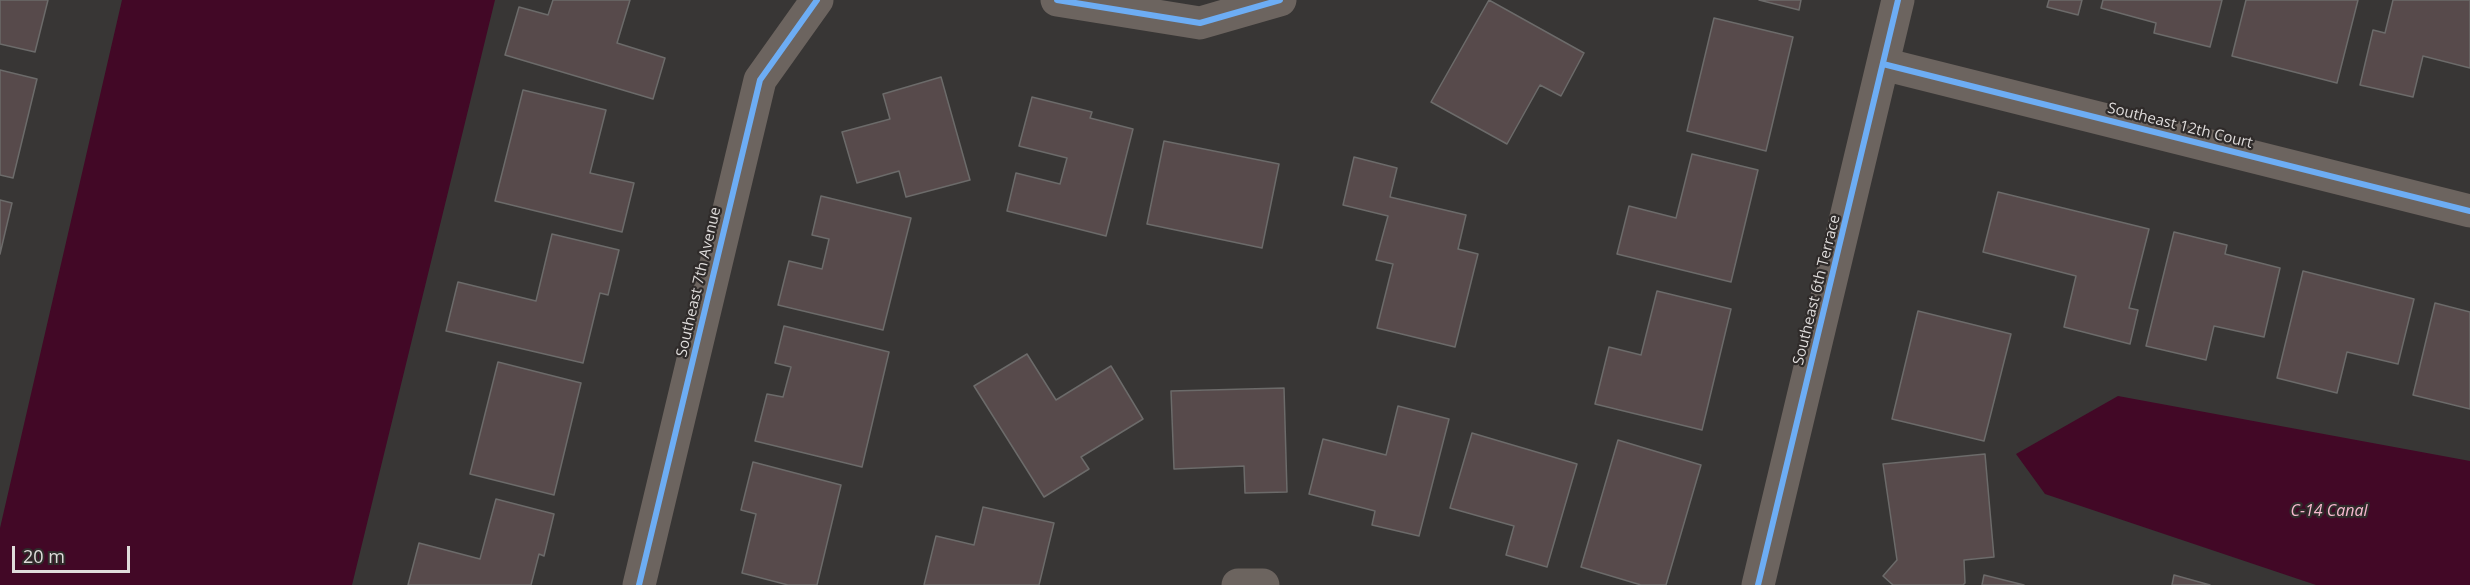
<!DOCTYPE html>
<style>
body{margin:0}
#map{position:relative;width:2470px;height:585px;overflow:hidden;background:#383635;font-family:"Open Sans",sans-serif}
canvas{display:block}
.scale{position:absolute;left:12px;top:546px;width:118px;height:27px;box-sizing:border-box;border:3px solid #dfdcdb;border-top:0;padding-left:8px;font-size:18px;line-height:21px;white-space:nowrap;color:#dfdcdb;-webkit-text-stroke:4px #2f2b2a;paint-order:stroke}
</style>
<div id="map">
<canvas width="2470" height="585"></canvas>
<div class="scale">20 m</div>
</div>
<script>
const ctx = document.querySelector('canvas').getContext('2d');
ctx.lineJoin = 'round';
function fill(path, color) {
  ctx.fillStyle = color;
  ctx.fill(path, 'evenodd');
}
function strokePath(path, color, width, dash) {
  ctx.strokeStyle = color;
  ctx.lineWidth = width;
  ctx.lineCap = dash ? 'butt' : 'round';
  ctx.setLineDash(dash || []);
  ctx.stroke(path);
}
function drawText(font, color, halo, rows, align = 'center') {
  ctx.font = font + ' "Open Sans",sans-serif';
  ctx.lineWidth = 4.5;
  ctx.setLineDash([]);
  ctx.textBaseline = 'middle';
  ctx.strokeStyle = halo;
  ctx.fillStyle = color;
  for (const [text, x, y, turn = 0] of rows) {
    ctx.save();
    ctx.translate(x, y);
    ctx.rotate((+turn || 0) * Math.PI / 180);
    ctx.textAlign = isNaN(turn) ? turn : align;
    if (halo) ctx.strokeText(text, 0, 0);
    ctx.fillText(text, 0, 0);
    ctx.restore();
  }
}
fill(new Path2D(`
 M 122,0 L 495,0 L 352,585 L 0,585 L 0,528 Z
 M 2118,396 L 2470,461 L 2470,585 L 2316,585 L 2045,494 L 2016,454 Z`), '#420826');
const building = new Path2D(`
 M 0,0 L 48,0 L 35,52 L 0,44 Z
 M 553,0 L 630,0 L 617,43 L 665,58 L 653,99 L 505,55 L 519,7 L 548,15 Z
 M 1489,0 L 1584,53 L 1561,96 L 1540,85 L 1507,144 L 1431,102 Z
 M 1759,0 L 1801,0 L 1799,10 Z
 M 2049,0 L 2082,0 L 2078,15 L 2047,7 Z
 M 2103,0 L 2222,0 L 2210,47 L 2154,33 L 2156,23 L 2101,8 Z
 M 2246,0 L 2358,0 L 2337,83 L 2232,56 Z
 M 2393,0 L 2470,0 L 2470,68 L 2423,56 L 2413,97 L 2360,85 L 2373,30 L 2385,33 Z
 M 1714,18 L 1793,37 L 1766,151 L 1687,131 Z
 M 0,70 L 37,79 L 13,178 L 0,175 Z
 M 941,77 L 970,180 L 906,197 L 899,171 L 857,183 L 842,132 L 890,119 L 883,94 Z
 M 523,90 L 606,110 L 590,173 L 634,183 L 622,232 L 495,201 Z
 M 1032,97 L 1092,112 L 1090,118 L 1133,129 L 1106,236 L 1007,211 L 1016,173 L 1060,184 L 1067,158 L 1019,146 Z
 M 1164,141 L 1279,164 L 1262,248 L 1147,224 Z
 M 1692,154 L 1758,170 L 1731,282 L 1617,254 L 1629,206 L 1676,218 Z
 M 1354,157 L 1397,168 L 1390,197 L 1466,215 L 1458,249 L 1478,254 L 1455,347 L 1377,328 L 1393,264 L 1376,260 L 1388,216 L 1343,205 Z
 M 1998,192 L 2149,229 L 2129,308 L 2138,310 L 2130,344 L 2064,327 L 2076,276 L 1983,252 Z
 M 821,196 L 911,218 L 883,330 L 778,305 L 789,261 L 822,269 L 829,239 L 812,235 Z
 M 0,200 L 12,203 L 0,254 Z
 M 2174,232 L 2227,245 L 2225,254 L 2280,268 L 2264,337 L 2214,326 L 2206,360 L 2146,346 Z
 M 552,234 L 619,250 L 608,295 L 600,293 L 583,363 L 446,331 L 458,282 L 536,301 Z
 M 2303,271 L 2414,299 L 2398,364 L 2347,352 L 2337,393 L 2277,378 Z
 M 1657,291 L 1731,309 L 1702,430 L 1595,404 L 1609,347 L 1641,355 Z
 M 2435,303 L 2470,312 L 2470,409 L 2413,395 Z
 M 1918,311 L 2011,334 L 1984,441 L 1892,419 Z
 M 784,326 L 889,352 L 862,467 L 755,441 L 767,394 L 783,397 L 791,367 L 775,363 Z
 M 1027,354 L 1056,400 L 1111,366 L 1143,419 L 1081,457 L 1089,469 L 1044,497 L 974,386 Z
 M 498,362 L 581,383 L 554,495 L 470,474 Z
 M 1284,388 L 1287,492 L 1245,493 L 1244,466 L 1174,469 L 1171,391 Z
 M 1398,406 L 1449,419 L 1419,536 L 1372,525 L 1375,511 L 1309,494 L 1323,439 L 1386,455 Z
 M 1472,433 L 1577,464 L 1547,567 L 1506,555 L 1514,526 L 1450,508 Z
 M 1618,440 L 1701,465 L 1666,585 L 1641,585 L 1581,567 Z
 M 1985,454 L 1994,557 L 1964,560 L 1965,583 L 1963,585 L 1893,585 L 1883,576 L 1897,560 L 1883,464 Z
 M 753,462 L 841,485 L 817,585 L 788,585 L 742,573 L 756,514 L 741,510 Z
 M 496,499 L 554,514 L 544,556 L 539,554 L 531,585 L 408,585 L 419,543 L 480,559 Z
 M 983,507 L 1054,523 L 1039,585 L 924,585 L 936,536 L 974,545 Z
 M 1984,575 L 2024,585 L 1982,585 Z
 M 2174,575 L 2210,585 L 2172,585 Z`);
fill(building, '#574a4b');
strokePath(building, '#6c6b6a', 1.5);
strokePath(new Path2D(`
 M 1057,0 L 1200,23 L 1280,0
 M 1883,64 L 2470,211
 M 639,585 L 760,80 L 817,0
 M 1238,585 L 1263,585
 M 1758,585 L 1898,0`), '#6c645f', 33);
strokePath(new Path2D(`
 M 1057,0 L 1200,23 L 1280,0
 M 1883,64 L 2470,211
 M 639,585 L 760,80 L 817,0
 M 1758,585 L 1898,0`), '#6dadf4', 6);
drawText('15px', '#dfdcdb', '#2f2b2a', [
 ["Southeast 12th Court",2180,126,14],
 ["Southeast 7th Avenue",699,282,-77],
 ["Southeast 6th Terrace",1817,290,-76]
]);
drawText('italic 16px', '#f7b9cf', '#2f2b2a', [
 ["C-14 Canal",2329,511]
]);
</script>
